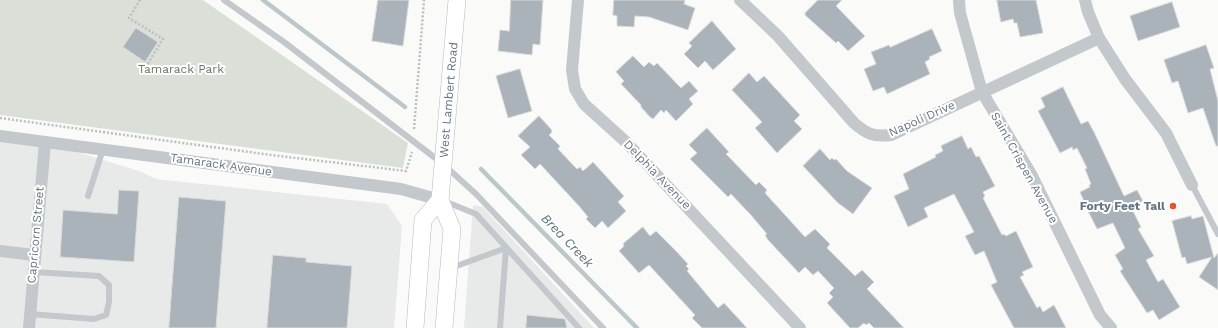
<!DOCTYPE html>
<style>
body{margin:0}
canvas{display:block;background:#fafaf8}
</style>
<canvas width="1218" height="328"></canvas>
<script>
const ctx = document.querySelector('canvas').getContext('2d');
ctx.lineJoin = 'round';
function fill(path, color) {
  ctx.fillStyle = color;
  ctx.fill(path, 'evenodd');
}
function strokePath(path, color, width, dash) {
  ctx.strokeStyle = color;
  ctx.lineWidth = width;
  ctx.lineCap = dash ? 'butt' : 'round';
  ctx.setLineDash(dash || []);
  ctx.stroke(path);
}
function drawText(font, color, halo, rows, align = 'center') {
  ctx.font = font + ' "Work Sans",sans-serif';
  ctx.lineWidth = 4;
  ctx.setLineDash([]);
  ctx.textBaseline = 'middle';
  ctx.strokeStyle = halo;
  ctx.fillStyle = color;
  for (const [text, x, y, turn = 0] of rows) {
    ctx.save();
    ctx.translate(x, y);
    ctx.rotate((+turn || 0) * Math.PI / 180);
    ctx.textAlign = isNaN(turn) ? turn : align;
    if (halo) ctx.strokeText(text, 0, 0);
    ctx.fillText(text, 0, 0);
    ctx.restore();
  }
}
fill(new Path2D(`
 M 0,137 L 45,142 L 139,171 L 156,179 L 387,204 L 402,226 L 394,328 L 0,328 Z
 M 473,205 L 483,207 L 594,328 L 464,328 Z`), '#e8e9e9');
fill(new Path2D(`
 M 0,0 L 203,0 L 408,143 L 403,168 L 0,115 Z`), '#dadfd7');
strokePath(new Path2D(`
 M 263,0 L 405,107
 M 481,169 L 637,328`), '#bbc7cb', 4.5);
const building = new Path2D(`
 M 378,0 L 409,0 L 403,46 L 372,41 Z
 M 511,0 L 543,0 L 540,45 L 533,44 L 532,55 L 498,51 L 500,30 L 509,31 Z
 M 614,0 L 685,0 L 684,4 L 695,8 L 688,30 L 649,17 L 635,16 L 634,27 L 617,26 L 617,16 L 613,15 Z
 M 818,0 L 842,0 L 836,6 L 865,36 L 848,51 L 838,41 L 836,43 L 805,15 L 805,13 Z
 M 997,0 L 1036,0 L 1043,33 L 1020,37 L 1017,23 L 1014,23 L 1013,19 L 1001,22 Z
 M 1172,2 L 1180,27 L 1138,41 L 1130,16 Z
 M 712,21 L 736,49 L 713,70 L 705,61 L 698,68 L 684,54 L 692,46 L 689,43 Z
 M 136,28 L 158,42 L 145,62 L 123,47 Z
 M 932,29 L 942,51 L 929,57 L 930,59 L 925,62 L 930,74 L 887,94 L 884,87 L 873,91 L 864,69 L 876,64 L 871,52 L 889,45 L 890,47 Z
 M 1206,45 L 1214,68 L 1210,69 L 1218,101 L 1218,146 L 1216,146 L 1203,108 L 1188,113 L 1178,81 L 1172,83 L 1164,60 Z
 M 633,56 L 644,67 L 649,62 L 654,66 L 657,63 L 681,88 L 689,81 L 698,91 L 689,99 L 693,104 L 676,121 L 666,110 L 664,113 L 661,110 L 653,119 L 650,117 L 641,107 L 641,105 L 621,84 L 624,81 L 616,72 Z
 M 520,69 L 532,111 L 508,118 L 496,76 Z
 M 749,73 L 757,82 L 764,76 L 800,115 L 794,121 L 802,129 L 777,153 L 755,128 L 762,122 L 732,90 Z
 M 1063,87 L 1081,124 L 1088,121 L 1094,132 L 1124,196 L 1137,190 L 1143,201 L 1131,207 L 1141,227 L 1138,229 L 1154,256 L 1146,260 L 1158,282 L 1163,279 L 1180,307 L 1159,320 L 1153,310 L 1147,313 L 1120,271 L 1123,269 L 1115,255 L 1125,248 L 1113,223 L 1097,229 L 1089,213 L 1080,192 L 1090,187 L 1089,185 L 1091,184 L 1085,169 L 1087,168 L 1077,148 L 1073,150 L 1072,147 L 1060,153 L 1038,111 L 1045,107 L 1041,98 Z
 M 539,116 L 551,129 L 552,132 L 549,135 L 560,146 L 558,149 L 577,169 L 580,167 L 583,171 L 593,162 L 624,196 L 618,202 L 626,211 L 608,228 L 602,221 L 595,228 L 586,219 L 588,217 L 579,206 L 540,164 L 535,169 L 521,155 L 530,147 L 518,136 Z
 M 707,128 L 729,152 L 726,154 L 756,185 L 759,182 L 767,190 L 765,193 L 805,237 L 815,229 L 830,244 L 827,248 L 855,276 L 862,270 L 874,282 L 867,289 L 904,328 L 874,328 L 869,323 L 866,325 L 864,323 L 858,328 L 850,328 L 827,303 L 833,297 L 829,293 L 834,288 L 818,271 L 813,275 L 805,267 L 799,273 L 768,240 L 765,235 L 767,234 L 750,214 L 731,194 L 728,197 L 690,159 L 697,153 L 689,145 Z
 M 962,136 L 968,149 L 971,147 L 976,157 L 979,156 L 995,186 L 983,192 L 985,196 L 983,198 L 1002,235 L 1004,234 L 1006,236 L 1016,231 L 1033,267 L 1022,272 L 1024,275 L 1020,277 L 1037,308 L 1040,306 L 1043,312 L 1054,305 L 1066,328 L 1014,328 L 991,285 L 997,282 L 984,251 L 975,255 L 965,236 L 974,232 L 954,194 L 924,208 L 928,217 L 908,227 L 894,196 L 909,189 L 903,174 L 936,157 L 935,155 L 943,151 L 941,146 Z
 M 820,149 L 830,160 L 832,158 L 834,160 L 836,159 L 847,171 L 872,188 L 853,214 L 838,203 L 803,166 Z
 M 119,190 L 139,191 L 134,262 L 60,257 L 63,210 L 117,214 Z
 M 179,197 L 226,201 L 216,328 L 169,328 Z
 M 1191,216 L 1192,219 L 1203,216 L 1214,258 L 1218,253 L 1218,290 L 1199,277 L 1212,257 L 1187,264 L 1185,257 L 1182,258 L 1172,221 Z
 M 643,227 L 650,236 L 656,231 L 676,251 L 688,264 L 686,266 L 689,269 L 687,271 L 718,308 L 724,303 L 747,328 L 702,328 L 692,318 L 695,315 L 649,265 L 639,273 L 619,251 L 624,246 L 623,244 Z
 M 273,255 L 306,258 L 306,262 L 352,266 L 347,328 L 267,328 Z
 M 527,315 L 565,319 L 567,328 L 526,328 Z`);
fill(building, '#aab3b9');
strokePath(building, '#dcdcda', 1);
const secondary = new Path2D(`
 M 415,328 L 423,220 L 440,200
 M 444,328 L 452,229 L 440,200 L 457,0`);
strokePath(secondary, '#b3babf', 18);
strokePath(new Path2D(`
 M 140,0 L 129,18 L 163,39 L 147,65
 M 0,118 L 271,155 L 406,171 L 412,152
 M 414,129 L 424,0`), '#bbbfc2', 2.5, [2, 2]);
strokePath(new Path2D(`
 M 224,0 L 284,42 L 443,164 L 476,194 L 603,328
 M 1192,185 L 1218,234
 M 88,196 L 103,149
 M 444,201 L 476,214 L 579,328
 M 451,268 L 506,248
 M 30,314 L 94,319 L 106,315 L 109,302 L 109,285 L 99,276 L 33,272
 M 500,328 L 506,248`), '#c3c8cc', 6);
strokePath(new Path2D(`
 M 578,0 L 572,70 L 575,89 L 584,104 L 626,142 L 800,328
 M 740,0 L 778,36 L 854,123 C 867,134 873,137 891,135 L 1099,38
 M 959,0 L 960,13 L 982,92 L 1031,174 L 1100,315 L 1111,328
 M 1085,0 L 1088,12 L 1099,38 L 1125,79 L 1166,133 L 1192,185
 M 0,136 L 401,189 L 440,200
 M 0,251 L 34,255
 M 29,328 L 45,142`), '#c3c8cc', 12);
strokePath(secondary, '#fff', 17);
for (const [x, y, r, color] of [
 [1173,206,4,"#e4572e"]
]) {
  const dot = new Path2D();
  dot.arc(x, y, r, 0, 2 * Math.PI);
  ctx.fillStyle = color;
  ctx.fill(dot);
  strokePath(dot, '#fff', 1.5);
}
drawText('12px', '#687a64', '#fff', [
 ["Tamarack Park",181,69]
]);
drawText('12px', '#657683', '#fff', [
 ["West Lambert Road",449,100,-85],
 ["Napoli Drive",922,119,-24],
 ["Tamarack Avenue",221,165,8],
 ["Saint Crispen Avenue",1024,168,61],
 ["Delphia Avenue",657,175,46],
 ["Capricorn Street",36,235,-85]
]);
drawText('bold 12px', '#657683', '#fff', [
 ["Forty Feet Tall",1165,206]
], 'right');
drawText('italic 13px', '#60757c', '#fff', [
 ["Brea Creek",567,241,46]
]);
</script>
